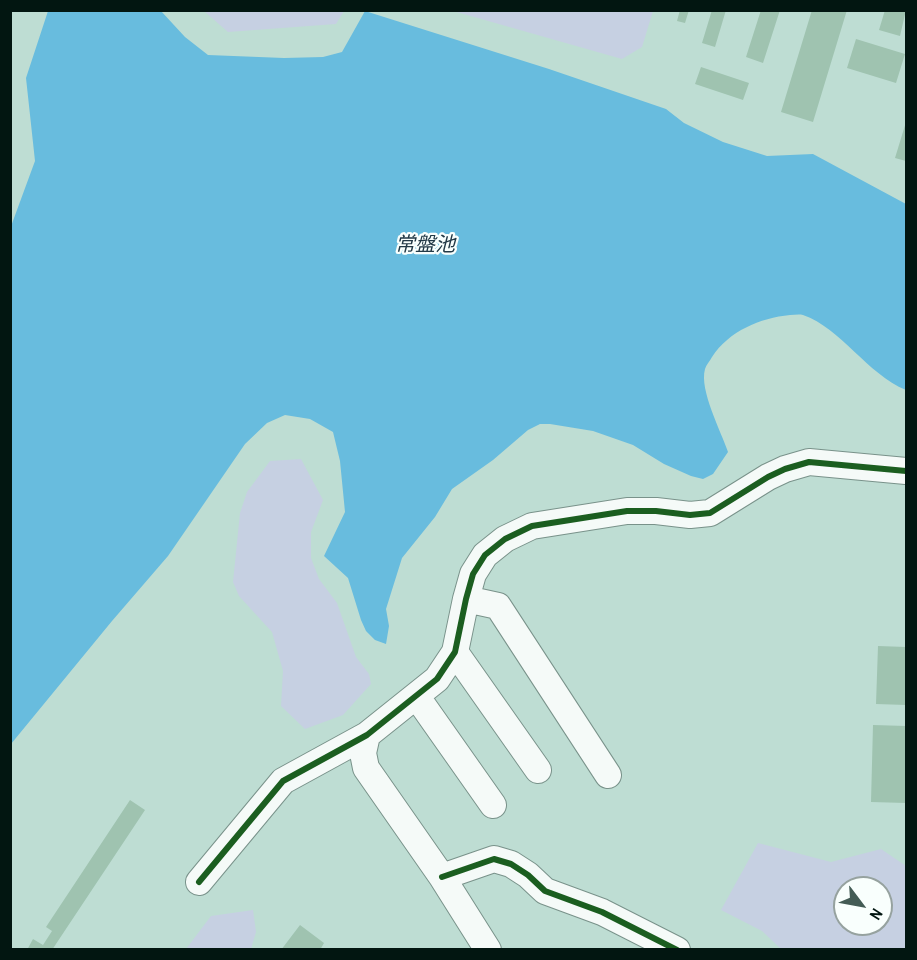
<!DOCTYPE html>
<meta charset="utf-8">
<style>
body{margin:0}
#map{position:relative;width:917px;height:960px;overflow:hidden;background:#beddd3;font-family:"Archivo Narrow",sans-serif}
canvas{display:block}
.frame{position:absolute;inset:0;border:12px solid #021611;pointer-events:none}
.north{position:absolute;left:833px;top:876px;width:60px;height:60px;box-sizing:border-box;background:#f9fffd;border:2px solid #96a29f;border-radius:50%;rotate:122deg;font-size:16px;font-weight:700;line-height:24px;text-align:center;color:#021611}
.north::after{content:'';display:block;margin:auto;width:21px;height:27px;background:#445c55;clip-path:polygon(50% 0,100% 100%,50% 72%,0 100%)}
</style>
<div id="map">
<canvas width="917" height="960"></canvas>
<div class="frame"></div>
<div class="north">N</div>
</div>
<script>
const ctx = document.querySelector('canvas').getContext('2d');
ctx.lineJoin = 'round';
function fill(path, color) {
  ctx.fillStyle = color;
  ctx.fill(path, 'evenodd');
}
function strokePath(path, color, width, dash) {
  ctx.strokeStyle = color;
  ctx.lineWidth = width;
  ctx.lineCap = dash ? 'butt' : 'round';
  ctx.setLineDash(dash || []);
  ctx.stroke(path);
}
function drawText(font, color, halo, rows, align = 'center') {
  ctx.font = font + ' "Archivo Narrow","Noto Sans JP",sans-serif';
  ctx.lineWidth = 4.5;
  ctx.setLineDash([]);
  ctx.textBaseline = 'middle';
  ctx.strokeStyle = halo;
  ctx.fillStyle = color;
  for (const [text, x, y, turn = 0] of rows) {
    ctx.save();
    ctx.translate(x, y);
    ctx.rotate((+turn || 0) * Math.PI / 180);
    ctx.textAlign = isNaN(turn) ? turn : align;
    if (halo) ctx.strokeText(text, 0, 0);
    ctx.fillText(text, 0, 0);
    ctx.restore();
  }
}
fill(new Path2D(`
 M 204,11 L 344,11 L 336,24 L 228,32 Z
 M 453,11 L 653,11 L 642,47 L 622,59 Z
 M 301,459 L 323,500 L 311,532 L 311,558 L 319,579 L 337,603 L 356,657 L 369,674 L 371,684 L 343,715 L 305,729 L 281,706 L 283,671 L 272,632 L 239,596 L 233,582 L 240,513 L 247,492 L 270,461 Z
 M 758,843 L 831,862 L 881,849 L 906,866 L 906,949 L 781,949 L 762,931 L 721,910 ZM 845,888 L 881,888 L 881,924 L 845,924 Z
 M 253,910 L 256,932 L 251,949 L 186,949 L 211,916 Z`), '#c6d0e2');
fill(new Path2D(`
 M 48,11 L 161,11 L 185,37 L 208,55 L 284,58 L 323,57 L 342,52 L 365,11 L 549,69 L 666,109 L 684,123 L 723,142 L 767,156 L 813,154 L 906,204 L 906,390 C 867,374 841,328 803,315 C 799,314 794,315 790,315 C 760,318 729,331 712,357 C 710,361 706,365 705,369 C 699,390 721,431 728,452 L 713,474 L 703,479 L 691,476 L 664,464 L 633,445 L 593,431 L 550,424 L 540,424 L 528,430 L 493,460 L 452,489 L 435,517 L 402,558 L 386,609 L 389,626 L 386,644 L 375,640 L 366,631 L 361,620 L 348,578 L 324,556 L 345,512 L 340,461 L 333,432 L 310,419 L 285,415 L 267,423 L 245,444 L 168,556 L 112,621 L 11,744 L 10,229 L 35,161 L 26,78 Z`), '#68bcde');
fill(new Path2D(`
 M 680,10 L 689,10 L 685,23 L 677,21 Z
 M 712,10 L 726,10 L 715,47 L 702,43 Z
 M 761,10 L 780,10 L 763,63 L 746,57 Z
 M 812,10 L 847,10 L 813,122 L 781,112 Z
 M 885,10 L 906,10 L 900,36 L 879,30 Z
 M 856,39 L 905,54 L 896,83 L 847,68 Z
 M 701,67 L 749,83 L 743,100 L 695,84 Z
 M 906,122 L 906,161 L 895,158 Z
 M 878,646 L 906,647 L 906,705 L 876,704 Z
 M 873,725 L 906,726 L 906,803 L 871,802 Z
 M 130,800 L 145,810 L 52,950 L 27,950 L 33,939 L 43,945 L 52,931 L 46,927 Z
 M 300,925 L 324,943 L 320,950 L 281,950 Z`), '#9fc3b0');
const minor = new Path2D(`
 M 466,599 L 498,606 L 608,775
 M 455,652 L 538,770
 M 417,697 L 493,805
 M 367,735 L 363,753 L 366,768 L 442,877 L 488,950
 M 442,877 L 494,859 L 511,864 L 528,875 L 545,891 L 602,912 L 677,950
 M 199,882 L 283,781 L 367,735 L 437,679 L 455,652 L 466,599 L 473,574 L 485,555 L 505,539 L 532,526 L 627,511 L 656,511 L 690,515 L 710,513 L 768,477 L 785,469 L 809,462 L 906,471`);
strokePath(minor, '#79928a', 28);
strokePath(minor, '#f5faf8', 26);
strokePath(new Path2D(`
 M 442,877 L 494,859 L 511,864 L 528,875 L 545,891 L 602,912 L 677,950
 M 199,882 L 283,781 L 367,735 L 437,679 L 455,652 L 466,599 L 473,574 L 485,555 L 505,539 L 532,526 L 627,511 L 656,511 L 690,515 L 710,513 L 768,477 L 785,469 L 809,462 L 906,471`), '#1b5e20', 6);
drawText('italic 20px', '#223946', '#f9fffd', [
 ["常盤池",425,246]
]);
</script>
